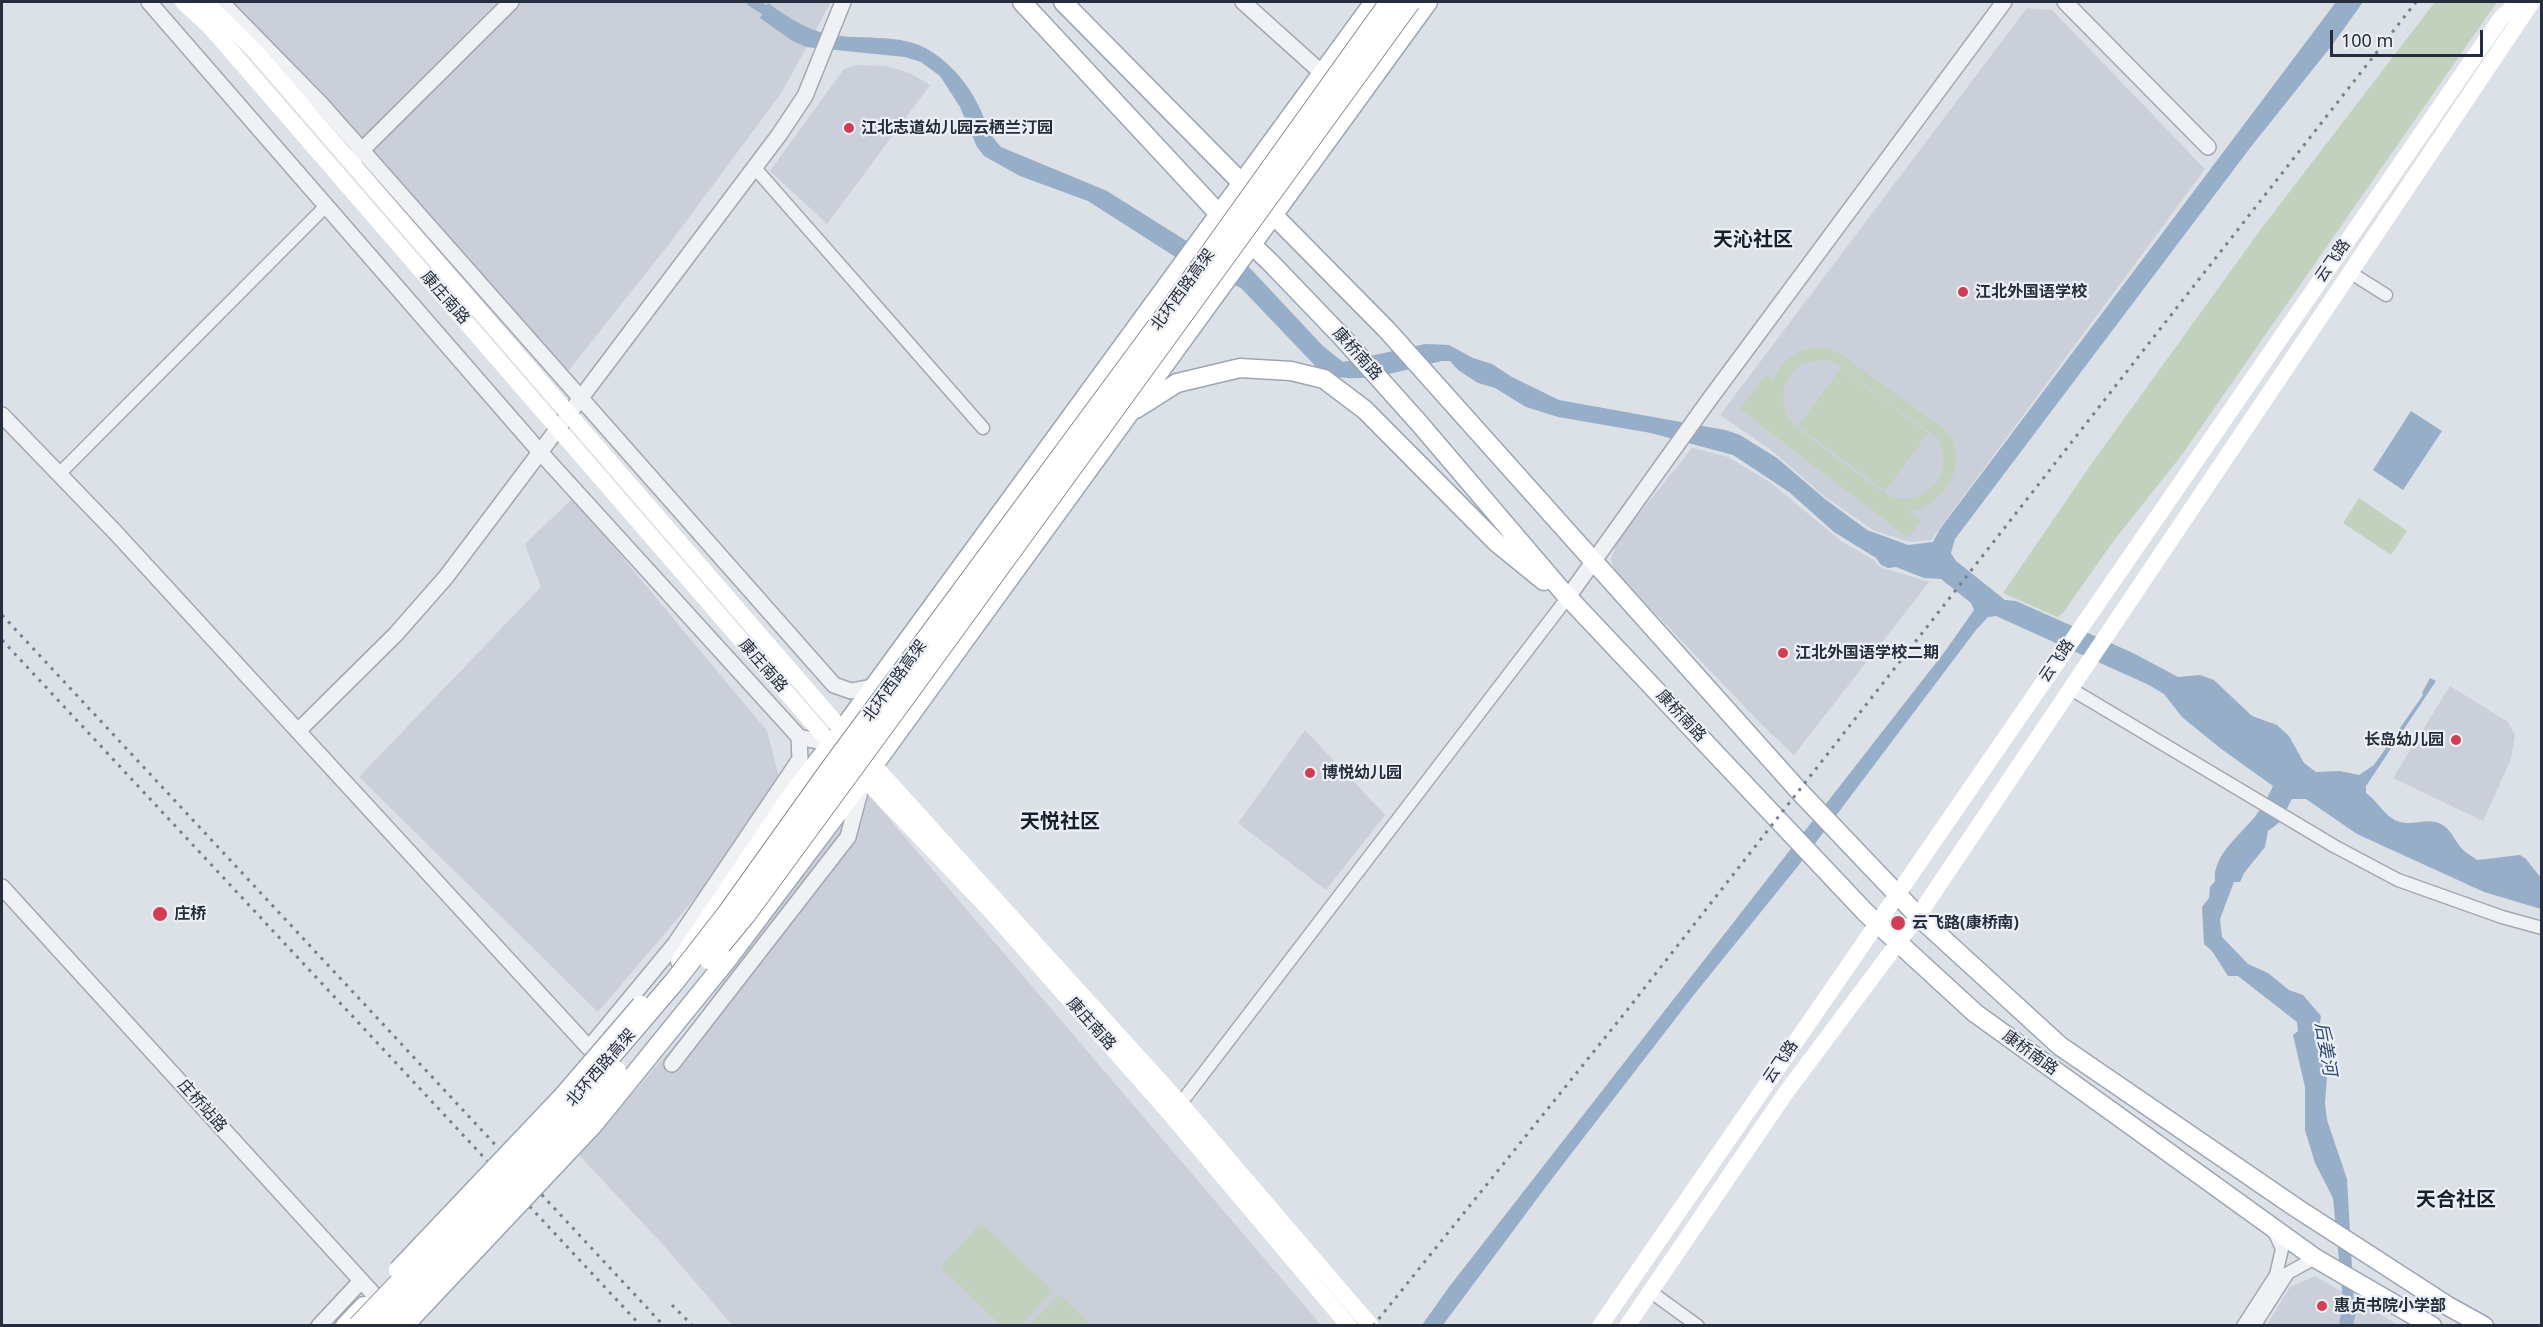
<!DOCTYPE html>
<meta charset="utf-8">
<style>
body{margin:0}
#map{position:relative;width:2543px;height:1327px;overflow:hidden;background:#dce0e7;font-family:"Noto Sans",sans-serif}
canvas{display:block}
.frame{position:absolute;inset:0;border:3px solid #262e3d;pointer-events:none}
.scale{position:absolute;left:2330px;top:30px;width:153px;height:27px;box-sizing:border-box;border:3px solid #262e3d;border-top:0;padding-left:8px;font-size:18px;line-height:21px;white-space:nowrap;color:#262e3d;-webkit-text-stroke:4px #eceff5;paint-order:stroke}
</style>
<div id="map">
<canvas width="2543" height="1327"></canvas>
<div class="frame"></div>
<div class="scale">100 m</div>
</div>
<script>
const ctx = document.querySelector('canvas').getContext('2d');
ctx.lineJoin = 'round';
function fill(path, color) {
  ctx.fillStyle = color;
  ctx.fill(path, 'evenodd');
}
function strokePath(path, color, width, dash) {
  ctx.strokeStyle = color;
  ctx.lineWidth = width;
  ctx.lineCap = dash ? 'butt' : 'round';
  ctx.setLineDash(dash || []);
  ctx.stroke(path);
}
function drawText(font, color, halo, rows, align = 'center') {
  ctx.font = font + ' "Noto Sans","Noto Sans SC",sans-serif';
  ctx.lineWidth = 4.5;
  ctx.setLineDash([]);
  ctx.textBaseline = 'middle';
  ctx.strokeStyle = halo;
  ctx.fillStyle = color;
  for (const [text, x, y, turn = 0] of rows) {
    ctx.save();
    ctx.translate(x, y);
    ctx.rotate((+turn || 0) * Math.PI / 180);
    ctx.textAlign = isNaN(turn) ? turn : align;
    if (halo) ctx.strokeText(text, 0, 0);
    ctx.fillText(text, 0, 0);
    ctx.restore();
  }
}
fill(new Path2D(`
 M 230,2 L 500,2 L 361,139 Z
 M 519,2 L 831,2 L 782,92 L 673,239 L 566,374 L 373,152 Z
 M 2027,8 L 2052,10 L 2205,169 L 1931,540 L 1909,542 L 1873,530 L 1824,496 L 1771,450 L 1720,415 Z
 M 856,65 L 886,66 L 910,73 L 930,85 L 827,224 L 770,171 L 844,69 Z
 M 1692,448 L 1728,457 L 1771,483 L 1841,541 L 1874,560 L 1880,567 L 1929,582 L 1794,755 L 1761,724 L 1614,570 L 1611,559 L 1617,541 Z
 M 573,498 L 767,731 L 779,778 L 711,879 L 598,1012 L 359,777 L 541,587 L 525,544 Z
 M 2450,686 L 2508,722 L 2515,735 L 2511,759 L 2483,821 L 2393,778 Z
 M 1305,730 L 1385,815 L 1326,890 L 1238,823 Z
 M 868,794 L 1321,1325 L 732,1325 L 666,1248 L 579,1155 L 692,1025 L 796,883 Z
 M 2315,1276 L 2398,1325 L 2266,1326 L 2290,1287 Z`), '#cbcfd9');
fill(new Path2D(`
 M 2435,2 L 2497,2 L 2181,456 L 2112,543 L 2063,613 L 2057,617 L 2003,593 L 2092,463 L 2261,229 Z
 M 1811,348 L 1824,347 L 1838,352 L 1944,429 C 1973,460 1946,506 1909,511 L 1921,521 L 1908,538 L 1740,409 L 1765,375 L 1774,381 C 1779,363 1793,353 1811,348 ZM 1827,360 L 1840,366 L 1935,436 C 1958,468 1931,506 1894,498 C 1879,490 1797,431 1790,419 C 1781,405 1781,389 1790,375 C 1799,362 1812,360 1827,360 Z
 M 1841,368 L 1928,433 L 1885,491 L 1798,426 Z
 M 2359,498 L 2407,531 L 2391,555 L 2343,523 Z
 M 981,1223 L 1053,1291 L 1021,1325 L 1001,1325 L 940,1267 Z
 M 1059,1294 L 1092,1325 L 1030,1325 Z`), '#c2d1bd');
fill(new Path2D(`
 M 2336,2 L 2363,2 L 2333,44 L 2250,148 L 1955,539 L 1951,553 L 1956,561 L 2005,600 L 2016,601 L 2133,653 L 2178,677 L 2200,675 L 2214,680 L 2252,716 L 2277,725 L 2289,736 L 2304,763 L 2316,772 L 2340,771 L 2359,775 L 2374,765 L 2423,695 L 2422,693 L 2430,678 L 2436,681 L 2366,786 L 2366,793 C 2379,802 2385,818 2400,822 C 2414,826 2427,817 2441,824 C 2450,828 2455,841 2462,849 C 2466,853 2472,856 2477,860 L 2520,855 L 2526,859 L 2541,878 L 2541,909 L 2484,892 L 2357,834 L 2306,799 L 2292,799 L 2280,822 L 2268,831 L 2265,847 L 2244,873 L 2240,882 L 2234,882 L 2220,919 L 2222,937 L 2248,964 L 2268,973 L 2289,990 L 2303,995 L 2321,1016 L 2318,1036 L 2324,1047 L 2328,1063 L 2325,1103 L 2327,1120 L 2347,1179 L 2354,1304 L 2357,1308 L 2353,1325 L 2339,1325 L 2343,1301 L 2333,1198 L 2315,1163 L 2305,1130 L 2305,1087 L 2293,1035 L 2298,1031 L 2297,1022 L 2238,976 L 2228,976 L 2212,951 L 2204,944 L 2202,907 L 2209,898 L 2210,887 L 2215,881 C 2212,853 2245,832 2259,811 C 2265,803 2269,794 2273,786 L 2220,748 L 2182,717 L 2164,694 L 2149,685 L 1996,616 L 1988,617 L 1976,630 L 1798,866 L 1693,996 L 1551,1180 L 1443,1325 L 1422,1325 L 1449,1287 L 1946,650 L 1974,610 L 1971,603 L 1941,579 L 1924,578 L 1896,567 L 1888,568 L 1881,565 L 1876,558 L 1834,532 L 1789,492 L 1733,455 L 1651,433 L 1558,417 L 1526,407 L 1495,388 L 1478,383 L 1458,370 L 1450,361 L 1442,361 C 1404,369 1358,388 1321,372 L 1241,288 L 1177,258 L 1088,201 L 1020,176 L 984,156 L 977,147 L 960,107 L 940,76 L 921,62 L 905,57 L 806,47 L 791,40 L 760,18 L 768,3 C 784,15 801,26 820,32 C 856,43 900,30 932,52 C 954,66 971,88 981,111 C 987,125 990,136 1001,147 L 1107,191 L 1185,240 L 1247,265 L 1323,346 L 1343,362 L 1425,344 L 1449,345 L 1473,358 L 1492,364 L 1512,377 L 1559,400 L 1725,430 L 1740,435 L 1777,458 L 1825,499 L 1867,530 L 1908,545 L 1933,542 L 1940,529 Z
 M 2411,411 L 2442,431 L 2403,490 L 2373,470 Z`), '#96aec8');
strokePath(new Path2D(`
 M 752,2 L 775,16`), '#96aec8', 10);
const minor = new Path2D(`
 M 754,167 L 983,428
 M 2351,273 L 2386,295
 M 60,473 L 326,206
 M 2071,689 L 2334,846 L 2398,880 L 2502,917 L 2542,928
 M 1177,1108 L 1568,597
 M 1651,1292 L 1698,1326
 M 2243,1326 L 2276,1275 L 2282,1249 L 2273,1229
 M 2254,1326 L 2288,1273 L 2315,1258`);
const tertiary = new Path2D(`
 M 221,2 L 321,104 L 834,685 L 851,691 L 872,687
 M 1243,2 L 1322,73
 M 2065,2 L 2208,147
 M 355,157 L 511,2
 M 2,415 L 115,532 L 589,1048 L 675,944 L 800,759 L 799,737 L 540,452 L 149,2
 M 1568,597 L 1709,400 L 2004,2
 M 298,731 L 396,634 L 446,577 L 779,135 L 805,96 L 843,2
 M 799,737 L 831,744
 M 2,887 L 388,1310
 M 672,1064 L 848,837 L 862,784
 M 319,1326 L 361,1281`);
const primary = new Path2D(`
 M 1022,2 L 1219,214 L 1270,262 L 1342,337 L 1419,423 L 1563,592 L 1866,913 L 1975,1013 L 2315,1258 L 2432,1326
 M 1063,2 L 1387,330 L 1799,791 L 1918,916 L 2060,1046 L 2295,1207 L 2448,1306 L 2484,1326
 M 1136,409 L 1177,383 L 1240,368 L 1291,371 L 1324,379 L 1365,410 L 1496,542 L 1544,581
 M 727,960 L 874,765 L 1428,2
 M 680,961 L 795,790 L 842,730 L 1374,2
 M 345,1326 L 364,1306`);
strokePath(minor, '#a2a7b1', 15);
strokePath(tertiary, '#a2a7b1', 18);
strokePath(primary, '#9ca5b3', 21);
strokePath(minor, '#eff1f5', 12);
strokePath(tertiary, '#eff1f5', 15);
strokePath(new Path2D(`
 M 183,2 L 211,28 L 831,744 L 989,909 L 1172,1116 L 1349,1326
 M 205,2 L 254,50 L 842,730 L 1181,1104 L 1371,1326
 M 1600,1326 L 2501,18 L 2518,2
 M 1627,1326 L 1785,1094 L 1918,916 L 2532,2`), '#fff', 16);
strokePath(primary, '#fff', 18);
strokePath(new Path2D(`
 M 2,615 L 664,1326
 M 2,640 L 641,1326
 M 672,1305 L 693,1326
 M 1373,1326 L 1628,1009 L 2416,2`), '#768090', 3, [3, 6]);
const primaryBridge = new Path2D(`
 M 398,1270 L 561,1098 L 641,1005
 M 404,1326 L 594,1124 L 727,960`);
const trunkBridge = new Path2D(`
 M 709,959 L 746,914 L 908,693 L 1410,2
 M 358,1326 L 569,1105 L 674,982 L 727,914 L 829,771 L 1176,301 L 1390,2
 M 382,1326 L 581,1113 L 616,1071`);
strokePath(primaryBridge, '#9ca5b3', 21, []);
strokePath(trunkBridge, '#848e9e', 22, []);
strokePath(primaryBridge, '#fff', 18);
strokePath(trunkBridge, '#fff', 20);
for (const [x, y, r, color] of [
 [849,128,6,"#cf3e52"],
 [1963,292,6,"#cf3e52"],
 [1783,653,6,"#cf3e52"],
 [2456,740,6,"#cf3e52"],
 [1310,773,6,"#cf3e52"],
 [160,914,8,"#cf3e52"],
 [1898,923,8,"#cf3e52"],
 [2322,1306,6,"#cf3e52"]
]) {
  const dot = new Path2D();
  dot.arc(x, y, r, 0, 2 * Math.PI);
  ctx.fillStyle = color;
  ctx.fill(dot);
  strokePath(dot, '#eceff5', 2);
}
drawText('bold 16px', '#262e3d', '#eceff5', [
 ["江北志道幼儿园云栖兰汀园",861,128],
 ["江北外国语学校",1975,292],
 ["江北外国语学校二期",1795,653],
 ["长岛幼儿园",2444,740,"right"],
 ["博悦幼儿园",1322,773],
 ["庄桥",174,914],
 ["云飞路(康桥南)",1912,923],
 ["惠贞书院小学部",2334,1306]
], 'left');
drawText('16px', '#262e3d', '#eceff5', [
 ["云飞路",2333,261,-55],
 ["北环西路高架",1183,290,-54],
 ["康庄南路",445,298,49],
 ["康桥南路",1357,354,48],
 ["云飞路",2057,661,-55],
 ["康庄南路",763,666,49],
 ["北环西路高架",895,681,-54],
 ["康桥南路",1681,716,47],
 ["康庄南路",1091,1024,48],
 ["康桥南路",2030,1053,36],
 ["云飞路",1781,1062,-56],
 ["北环西路高架",601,1068,-49],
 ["庄桥站路",202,1106,48]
]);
drawText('italic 18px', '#304c71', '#eceff5', [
 ["后姜河",2325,1049,80]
]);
drawText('bold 20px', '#181f2e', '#eceff5', [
 ["天沁社区",1753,240],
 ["天悦社区",1060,822],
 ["天合社区",2456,1200]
]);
</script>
